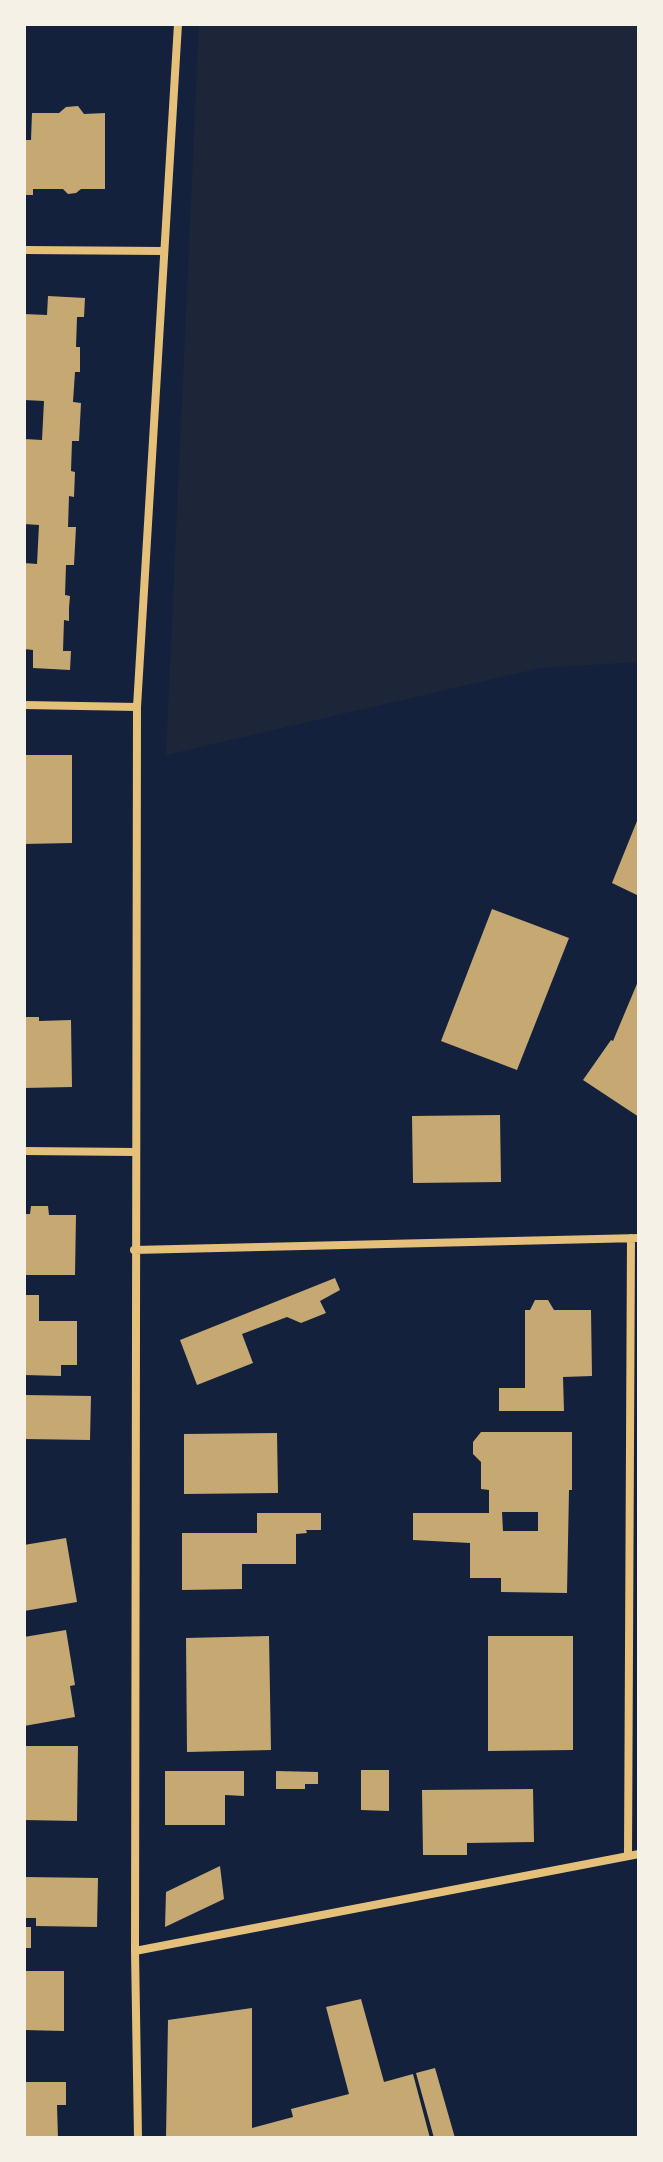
<!DOCTYPE html>
<style>
body{margin:0}
#map{position:relative;width:663px;height:2162px;overflow:hidden;background:#14213d;font-family:Cabin,sans-serif}
canvas{display:block}
.frame{position:absolute;inset:0;border:26px solid #f6f1e7;pointer-events:none}
</style>
<div id="map">
<canvas width="663" height="2162"></canvas>
<div class="frame"></div>
</div>
<script>
const ctx = document.querySelector('canvas').getContext('2d');
ctx.lineJoin = 'round';
function fill(path, color) {
  ctx.fillStyle = color;
  ctx.fill(path, 'evenodd');
}
function strokePath(path, color, width, dash) {
  ctx.strokeStyle = color;
  ctx.lineWidth = width;
  ctx.lineCap = dash ? 'butt' : 'round';
  ctx.setLineDash(dash || []);
  ctx.stroke(path);
}
fill(new Path2D(`
 M 199,24 L 639,24 L 639,662 L 540,668 L 166,755 Z`), '#1d2539');
fill(new Path2D(`
 M 78,106 L 84,114 L 105,113 L 105,189 L 81,189 L 76,193 L 68,194 L 63,189 L 33,189 L 33,195 L 24,195 L 24,140 L 31,140 L 32,113 L 59,113 L 66,107 Z
 M 48,296 L 85,298 L 84,317 L 77,317 L 76,347 L 80,347 L 80,372 L 75,372 L 73,402 L 81,403 L 79,441 L 72,441 L 71,471 L 75,472 L 74,497 L 69,496 L 68,527 L 76,527 L 74,565 L 66,565 L 65,595 L 70,596 L 69,608 L 69,621 L 64,620 L 63,651 L 71,651 L 70,670 L 33,668 L 33,650 L 24,649 L 24,563 L 37,564 L 39,525 L 24,524 L 24,439 L 42,440 L 44,401 L 24,400 L 24,314 L 47,315 Z
 M 24,755 L 72,755 L 72,843 L 24,844 Z
 M 637,821 L 639,822 L 639,896 L 612,883 Z
 M 492,909 L 569,938 L 517,1070 L 441,1041 Z
 M 639,979 L 639,1117 L 583,1080 L 611,1040 L 613,1041 Z
 M 24,1017 L 39,1017 L 39,1021 L 71,1020 L 72,1087 L 24,1088 Z
 M 500,1115 L 501,1182 L 413,1183 L 412,1116 Z
 M 31,1206 L 48,1206 L 49,1215 L 76,1215 L 75,1275 L 24,1275 L 24,1214 L 30,1214 Z
 M 335,1278 L 340,1290 L 320,1301 L 326,1313 L 301,1323 L 287,1317 L 242,1334 L 253,1363 L 197,1385 L 180,1340 Z
 M 24,1295 L 39,1295 L 39,1321 L 77,1321 L 77,1365 L 61,1365 L 61,1376 L 24,1375 Z
 M 535,1300 L 548,1300 L 554,1310 L 591,1310 L 592,1376 L 563,1377 L 564,1411 L 499,1411 L 499,1388 L 525,1388 L 525,1310 L 530,1310 Z
 M 24,1395 L 91,1396 L 90,1440 L 24,1439 Z
 M 481,1432 L 572,1432 L 572,1490 L 569,1490 L 567,1593 L 501,1592 L 501,1578 L 470,1578 L 470,1543 L 413,1540 L 413,1513 L 489,1513 L 489,1490 L 481,1489 L 481,1462 L 473,1454 L 473,1442 ZM 502,1512 L 538,1512 L 538,1531 L 503,1531 Z
 M 277,1433 L 278,1493 L 184,1494 L 184,1434 Z
 M 257,1513 L 321,1513 L 321,1530 L 306,1530 L 307,1533 L 296,1534 L 296,1564 L 242,1564 L 242,1589 L 182,1590 L 182,1533 L 257,1533 Z
 M 66,1538 L 77,1602 L 24,1611 L 24,1545 Z
 M 66,1630 L 75,1685 L 70,1686 L 75,1717 L 24,1726 L 24,1637 Z
 M 269,1636 L 271,1750 L 187,1752 L 186,1638 Z
 M 488,1636 L 573,1636 L 573,1750 L 488,1751 Z
 M 24,1746 L 78,1746 L 77,1821 L 24,1820 Z
 M 361,1770 L 389,1770 L 389,1811 L 361,1810 Z
 M 165,1771 L 244,1771 L 244,1796 L 225,1795 L 225,1825 L 165,1825 Z
 M 276,1771 L 318,1772 L 318,1784 L 305,1784 L 305,1789 L 276,1789 Z
 M 533,1789 L 534,1842 L 467,1843 L 467,1855 L 423,1855 L 422,1790 Z
 M 220,1866 L 224,1899 L 165,1927 L 166,1892 Z
 M 24,1877 L 98,1878 L 97,1927 L 36,1926 L 36,1918 L 24,1918 Z
 M 24,1927 L 31,1927 L 31,1948 L 24,1948 Z
 M 24,1971 L 64,1971 L 64,2031 L 24,2030 Z
 M 361,1999 L 384,2082 L 413,2074 L 430,2138 L 166,2138 L 168,2020 L 252,2008 L 252,2128 L 293,2117 L 291,2109 L 349,2094 L 326,2007 Z
 M 435,2068 L 455,2138 L 434,2138 L 416,2073 Z
 M 24,2082 L 66,2082 L 66,2105 L 57,2105 L 58,2138 L 24,2138 Z`), '#c6a872');
strokePath(new Path2D(`
 M 24,250 L 163,251
 M 24,705 L 137,707
 M 24,1151 L 135,1152
 M 134,1250 L 639,1238
 M 628,1856 L 631,1238
 M 135,1951 L 639,1854
 M 138,2138 L 135,1951 L 137,707 L 178,24`), '#e5c07b', 8);
</script>
